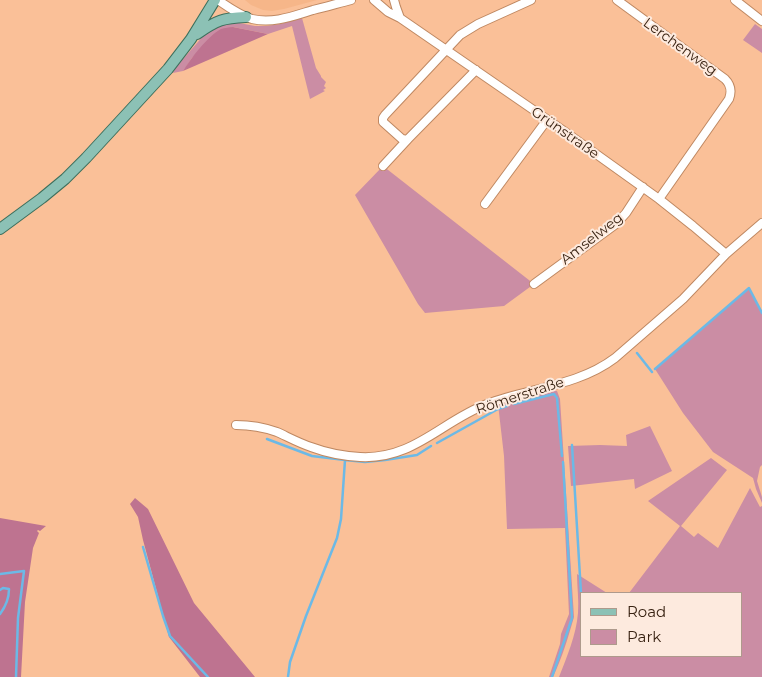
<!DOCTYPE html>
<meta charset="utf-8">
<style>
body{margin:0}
#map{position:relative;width:762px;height:677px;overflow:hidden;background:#fac098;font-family:Montserrat,sans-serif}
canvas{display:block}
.legend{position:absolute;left:580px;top:592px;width:162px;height:65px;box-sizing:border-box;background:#fdeade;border:1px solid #ae9a8c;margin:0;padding:6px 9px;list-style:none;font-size:15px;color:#382212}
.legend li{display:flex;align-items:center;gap:10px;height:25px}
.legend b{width:25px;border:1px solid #ae9a8c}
</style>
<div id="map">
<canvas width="762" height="677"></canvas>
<ul class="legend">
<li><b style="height:6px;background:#8cc1b5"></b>Road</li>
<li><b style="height:14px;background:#cb8da4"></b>Park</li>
</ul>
</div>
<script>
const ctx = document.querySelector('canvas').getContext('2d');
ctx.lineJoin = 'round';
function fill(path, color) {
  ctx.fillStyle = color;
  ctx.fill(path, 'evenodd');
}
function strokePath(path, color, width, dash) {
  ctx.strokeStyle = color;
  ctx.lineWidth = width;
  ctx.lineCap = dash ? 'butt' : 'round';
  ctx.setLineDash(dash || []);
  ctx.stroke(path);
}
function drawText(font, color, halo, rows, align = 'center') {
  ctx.font = font + ' Montserrat,sans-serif';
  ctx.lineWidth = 4;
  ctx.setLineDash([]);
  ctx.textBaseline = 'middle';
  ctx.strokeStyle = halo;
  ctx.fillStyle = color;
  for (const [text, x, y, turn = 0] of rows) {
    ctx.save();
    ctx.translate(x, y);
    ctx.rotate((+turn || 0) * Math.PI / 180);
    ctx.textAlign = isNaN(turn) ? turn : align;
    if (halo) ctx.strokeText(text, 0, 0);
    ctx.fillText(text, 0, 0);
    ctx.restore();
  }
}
fill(new Path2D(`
 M 245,0 L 317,0 L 284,9 L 272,11 L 263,10 L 251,5 Z`), '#f6b689');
fill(new Path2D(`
 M 302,18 L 316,68 L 321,76 L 321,77 L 326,82 L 324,86 L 326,88 L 323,90 L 325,91 L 310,99 L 292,26 L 268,34 L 233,27 L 216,33 L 192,58 L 183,71 L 173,73 L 176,67 L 211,27 L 229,21 L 255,26 L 266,26 L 280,24 Z
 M 755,24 L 762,29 L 762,53 L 743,40 Z
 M 383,166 L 534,284 L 504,306 L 425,313 L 418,304 L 355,195 Z
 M 749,288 L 762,313 L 762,465 L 760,467 L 757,481 L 762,497 L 762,503 L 756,489 L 753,478 L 713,452 L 683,413 L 655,369 Z
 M 553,390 L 557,391 L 560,399 L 574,617 C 568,638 562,658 553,677 L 549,677 L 560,644 L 561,634 L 569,614 L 565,528 L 507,529 L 504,456 L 498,404 L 544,391 Z
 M 650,426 L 672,471 L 635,489 L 634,479 L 571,486 L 568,446 L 600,445 L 627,446 L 626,435 Z
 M 711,458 L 727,470 L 681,526 L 694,537 L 698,533 L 718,548 L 750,488 L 760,507 L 762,506 L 762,677 L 559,677 C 567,656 576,636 578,613 C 579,600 577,587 577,574 L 607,593 L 581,593 L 581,656 L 741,656 L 741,593 L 629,593 L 680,526 L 648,501 Z`), '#cb8da4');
fill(new Path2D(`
 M 233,27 L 268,34 L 183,71 C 191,58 208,36 221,29 C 225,28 229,27 233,27 Z
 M 135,498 L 148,509 L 194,603 L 255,677 L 200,677 L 169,637 L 143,540 L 138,517 L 130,504 Z
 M 0,518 L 46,526 L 40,531 L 38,530 L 37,531 L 39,533 L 33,548 L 25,602 L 21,677 L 0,677 Z`), '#be7390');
strokePath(new Path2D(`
 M 637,353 L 652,372
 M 655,369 L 749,288 L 762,313
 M 514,404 L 554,394 L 557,398 L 562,456
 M 267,439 L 312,456 L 345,460 L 341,519 L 337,538 L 306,616 L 290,662 L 288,677
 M 437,443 L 498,409 L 507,406
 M 572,445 L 581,593
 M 345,460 L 365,462 L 385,460 L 417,455 L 431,446
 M 563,462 L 572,618
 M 143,547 L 163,616 L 170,636 L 208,677
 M 0,574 L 24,571 L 18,618 L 16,677
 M 0,590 L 3,588 L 9,589 C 9,599 6,606 0,614
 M 552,677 L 572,618`), '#6cb9e6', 2.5);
const minor = new Path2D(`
 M 218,0 C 228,7 239,15 252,19 C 273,24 293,16 313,10 C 326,7 339,3 351,0
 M 374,0 L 388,12 L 400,18 L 564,131 L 659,199 L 693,226 L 726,254
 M 394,0 L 396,7 L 400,18
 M 617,0 L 725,79 C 731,85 732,91 729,99 L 659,199
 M 735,0 L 762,21
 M 476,70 L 407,140 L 402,139 L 383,122 L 383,118 L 385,115 L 460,35 L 478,24 L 531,0
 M 383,166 L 408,139
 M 485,204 L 547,120
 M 534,284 L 616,224 L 626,213 L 643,187
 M 236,425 C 250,425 263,427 277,432 C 288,437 299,443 311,447 C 327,453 343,456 360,457 C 413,460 442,421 487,404 C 529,388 578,386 615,358 L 683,299 L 726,254 L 762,223`);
const major = new Path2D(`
 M 197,34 C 217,20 223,18 246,17
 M 0,229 L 42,198 L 65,179 L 86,158 L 168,69 L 191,39 L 215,0`);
strokePath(minor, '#bf8862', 10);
strokePath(major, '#3d6f5c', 12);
strokePath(minor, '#fff', 8);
strokePath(major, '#8cc1b5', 10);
drawText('14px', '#382212', '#fdeade', [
 ["Lerchenweg",680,47,36],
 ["Grünstraße",565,133,35],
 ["Amselweg",592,239,-38],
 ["Römerstraße",520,396,-18]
]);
</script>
